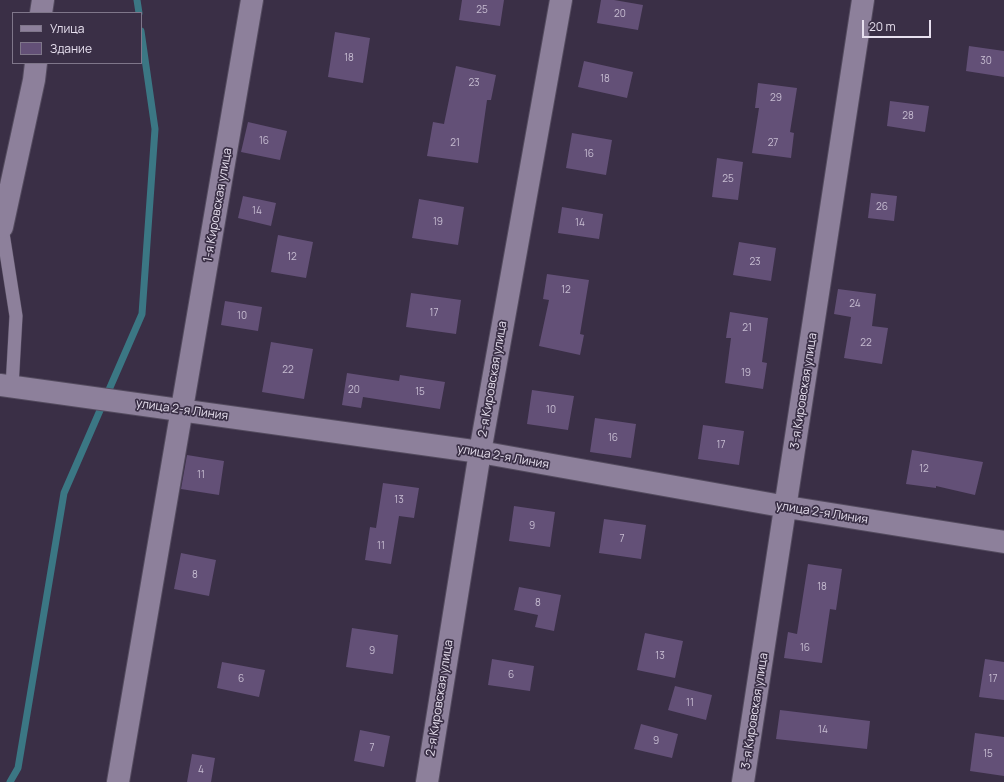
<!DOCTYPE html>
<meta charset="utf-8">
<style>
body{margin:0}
#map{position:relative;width:1004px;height:782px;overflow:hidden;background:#3a2f46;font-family:Manrope,sans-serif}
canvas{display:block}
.legend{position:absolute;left:12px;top:12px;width:130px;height:52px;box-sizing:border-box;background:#3a2f46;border:1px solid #7f768a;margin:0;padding:5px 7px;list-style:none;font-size:12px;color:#e7e0ef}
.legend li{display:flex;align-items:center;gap:8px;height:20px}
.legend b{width:20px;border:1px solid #7f768a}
.scale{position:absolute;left:862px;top:20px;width:69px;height:18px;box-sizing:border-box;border:2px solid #e7e0ef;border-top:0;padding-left:5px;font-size:12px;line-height:14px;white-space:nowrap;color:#e7e0ef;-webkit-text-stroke:3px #3a2f46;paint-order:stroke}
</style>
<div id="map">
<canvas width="1004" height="782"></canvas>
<ul class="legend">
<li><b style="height:5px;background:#8d809b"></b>Улица</li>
<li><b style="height:11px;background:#635077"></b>Здание</li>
</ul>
<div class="scale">20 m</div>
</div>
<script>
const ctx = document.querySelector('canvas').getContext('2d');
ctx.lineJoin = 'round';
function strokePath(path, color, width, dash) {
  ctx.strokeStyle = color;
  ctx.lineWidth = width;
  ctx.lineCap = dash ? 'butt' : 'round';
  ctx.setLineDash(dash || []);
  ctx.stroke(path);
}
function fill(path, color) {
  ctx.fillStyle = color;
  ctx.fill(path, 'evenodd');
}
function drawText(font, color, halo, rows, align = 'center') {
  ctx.font = font + ' Manrope,sans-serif';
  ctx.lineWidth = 3.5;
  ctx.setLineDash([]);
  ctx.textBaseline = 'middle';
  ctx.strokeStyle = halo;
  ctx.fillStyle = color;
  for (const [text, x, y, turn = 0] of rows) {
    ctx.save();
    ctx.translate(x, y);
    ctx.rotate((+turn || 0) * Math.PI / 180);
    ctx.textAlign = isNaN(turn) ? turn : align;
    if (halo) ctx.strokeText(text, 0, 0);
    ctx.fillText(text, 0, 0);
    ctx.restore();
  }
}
strokePath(new Path2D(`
 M 137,0 L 139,13
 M 10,782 L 18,768 L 64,493 L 142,314 L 155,129 L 141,31`), '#3b7784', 7);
fill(new Path2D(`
 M 462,0 L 504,0 L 500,26 L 459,20 Z
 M 601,0 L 614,0 L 643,5 L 638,30 L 597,23 Z
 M 335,32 L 370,38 L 363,83 L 328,77 Z
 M 969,46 L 1004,51 L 1004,77 L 966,71 Z
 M 584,61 L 633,72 L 627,98 L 578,87 Z
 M 456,66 L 496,75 L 491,100 L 487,100 L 478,163 L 427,156 L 433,122 L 444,124 Z
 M 758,83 L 797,88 L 790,132 L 794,133 L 791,158 L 752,153 L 759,108 L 755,108 Z
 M 890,101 L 929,106 L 925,132 L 887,126 Z
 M 248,122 L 287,131 L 280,160 L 241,152 Z
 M 572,133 L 612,140 L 606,175 L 566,168 Z
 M 717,158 L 743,162 L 738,200 L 712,197 Z
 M 871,193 L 897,196 L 894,221 L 868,218 Z
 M 243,196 L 276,203 L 271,226 L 238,218 Z
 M 419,199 L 464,207 L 458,245 L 412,238 Z
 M 562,207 L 603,214 L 599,239 L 558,233 Z
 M 278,235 L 313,242 L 306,278 L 271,272 Z
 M 739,242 L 776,248 L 771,281 L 733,275 Z
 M 547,274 L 589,280 L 580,334 L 584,335 L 580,355 L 539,346 L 549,300 L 543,299 Z
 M 838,289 L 876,294 L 872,326 L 888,328 L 882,364 L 844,358 L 851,317 L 834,314 Z
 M 411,293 L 461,300 L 456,334 L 406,327 Z
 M 225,301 L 262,307 L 258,331 L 221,325 Z
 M 730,312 L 768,318 L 762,362 L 767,363 L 763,389 L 725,383 L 731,338 L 726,338 Z
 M 271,342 L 313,349 L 304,399 L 262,392 Z
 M 347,373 L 399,381 L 400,375 L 445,382 L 440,409 L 363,397 L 361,408 L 342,405 Z
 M 532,390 L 574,396 L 568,430 L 527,424 Z
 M 595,418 L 636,424 L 631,458 L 590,452 Z
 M 703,425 L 744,431 L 739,465 L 698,459 Z
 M 912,450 L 983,462 L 975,495 L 936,486 L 936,488 L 906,484 Z
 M 187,455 L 224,461 L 219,495 L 181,489 Z
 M 383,483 L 419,488 L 414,518 L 399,516 L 391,564 L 365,560 L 370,527 L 376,528 Z
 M 514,506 L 555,512 L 550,547 L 509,541 Z
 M 604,519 L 646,525 L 641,559 L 599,553 Z
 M 181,553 L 216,560 L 209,596 L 174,589 Z
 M 808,564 L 842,569 L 836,610 L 830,609 L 822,663 L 784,658 L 788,632 L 797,634 Z
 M 519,587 L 561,595 L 554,631 L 535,627 L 538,615 L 514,610 Z
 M 352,628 L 398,635 L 393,674 L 346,667 Z
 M 645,633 L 683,641 L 675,678 L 637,670 Z
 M 492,659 L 534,666 L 530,691 L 488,685 Z
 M 985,659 L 1004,662 L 1004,700 L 979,697 Z
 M 222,662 L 265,670 L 259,697 L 217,688 Z
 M 675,686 L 712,695 L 706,720 L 668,710 Z
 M 780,710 L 870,721 L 867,749 L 776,739 Z
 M 641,724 L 678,734 L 672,758 L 634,749 Z
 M 360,730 L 390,736 L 384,767 L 354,761 Z
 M 975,733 L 1004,737 L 1004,776 L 970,771 Z
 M 192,754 L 215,758 L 211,782 L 187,782 Z`), '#635077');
const service = new Path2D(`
 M 2,227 L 16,316 L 12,387`);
const minor = new Path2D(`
 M 41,13 L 43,0
 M 2,227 L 34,80 L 36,63
 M 0,385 L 480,452 L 787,507 L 1004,542
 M 118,782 L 252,0
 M 427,782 L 480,452 L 561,0
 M 743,782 L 863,0`);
strokePath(service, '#544b5f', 14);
strokePath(minor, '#544b5f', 24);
strokePath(service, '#8d809b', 13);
strokePath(minor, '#8d809b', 22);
drawText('10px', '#c6bcd1', null, [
 ["25",482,10],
 ["20",620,14],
 ["18",349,58],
 ["30",986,61],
 ["18",605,79],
 ["23",474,83],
 ["29",776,98],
 ["28",908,116],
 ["16",264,141],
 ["21",455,143],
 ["27",773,143],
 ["16",589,154],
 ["25",728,179],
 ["26",882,207],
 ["14",257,211],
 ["19",438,222],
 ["14",580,223],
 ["12",292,257],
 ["23",755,262],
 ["12",566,290],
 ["24",855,304],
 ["17",434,313],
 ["10",242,316],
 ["21",747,328],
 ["22",866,343],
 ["22",288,370],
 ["19",746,373],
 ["20",354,390],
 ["15",420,392],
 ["10",551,410],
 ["16",613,438],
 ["17",721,445],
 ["12",924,469],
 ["11",201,475],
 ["13",399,500],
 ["9",532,526],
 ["7",622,539],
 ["11",381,546],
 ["8",195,575],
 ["18",822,587],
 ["8",538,603],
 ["16",805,648],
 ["9",372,651],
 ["13",660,656],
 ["6",511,675],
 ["6",241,679],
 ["17",993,679],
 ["11",690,703],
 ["14",823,730],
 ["9",656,741],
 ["7",372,748],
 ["15",988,754],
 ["4",201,770]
]);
drawText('12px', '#e7e0ef', '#3a2f46', [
 ["1-я Кировская улица",218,205,-80],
 ["2-я Кировская улица",493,379,-80],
 ["3-я Кировская улица",804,391,-81],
 ["улица 2-я Линия",182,410,8],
 ["улица 2-я Линия",503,457,10],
 ["улица 2-я Линия",822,513,9],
 ["2-я Кировская улица",440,698,-81],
 ["3-я Кировская улица",755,711,-81]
]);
</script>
